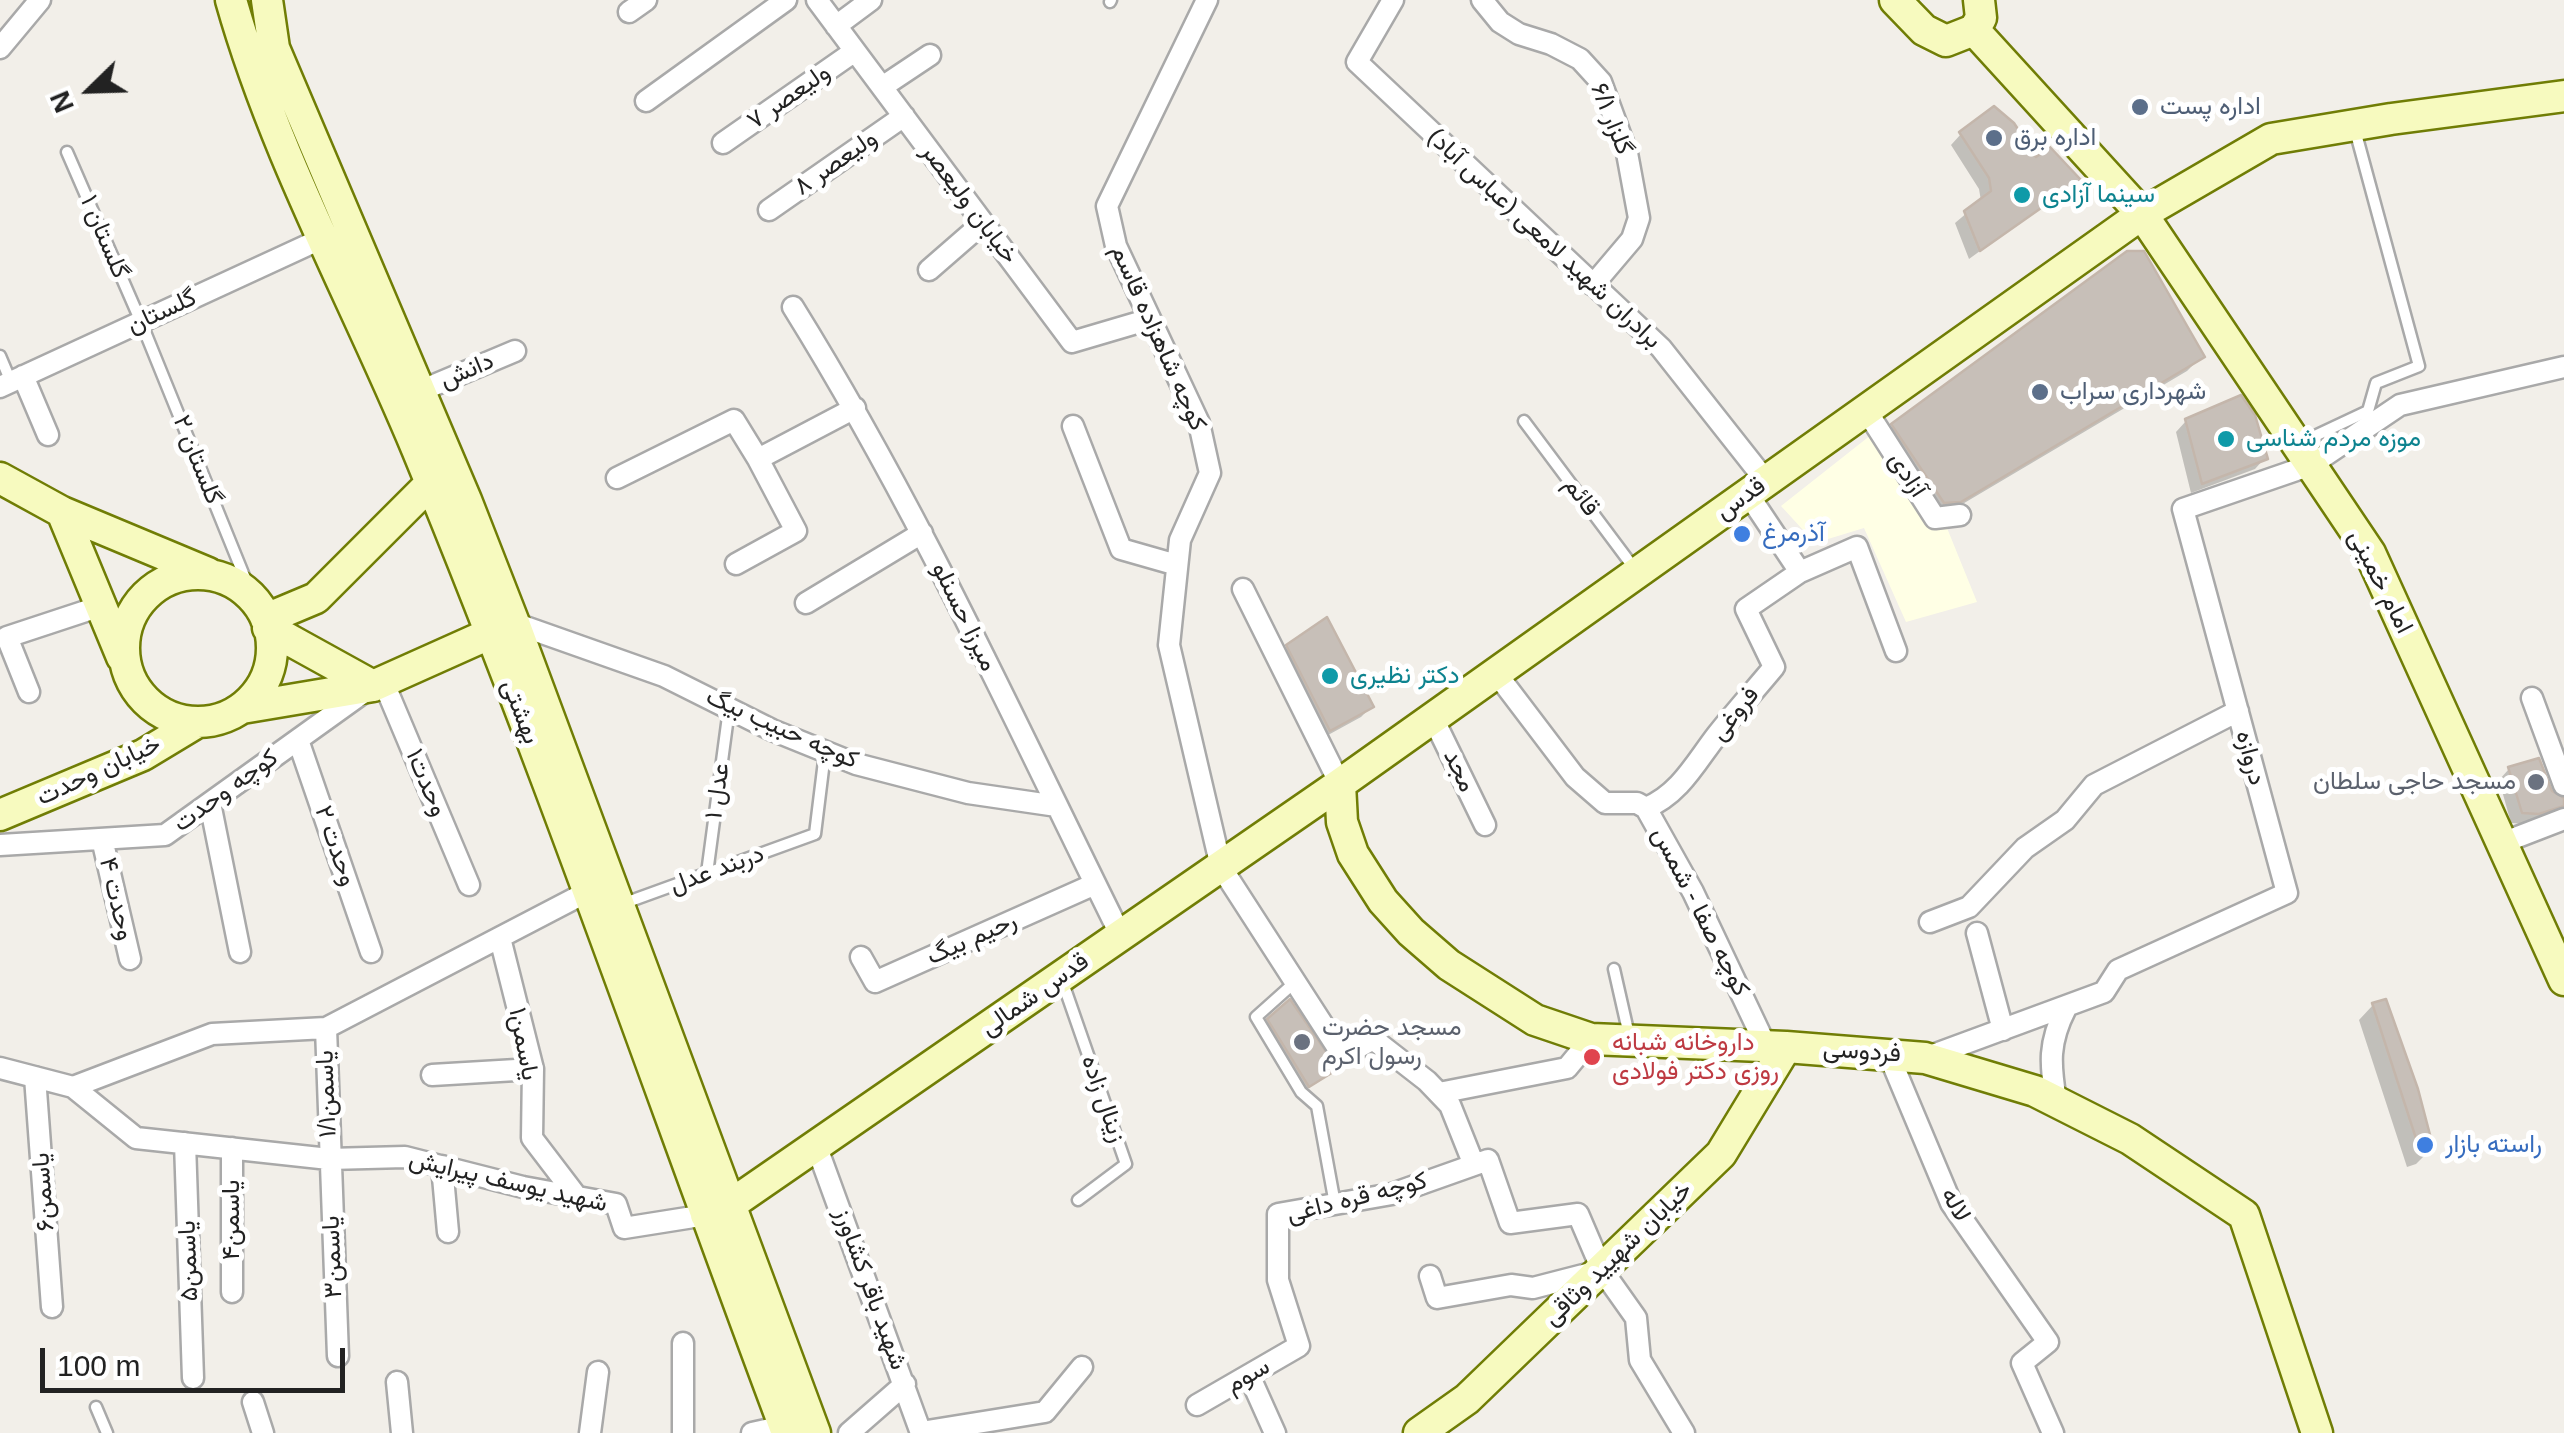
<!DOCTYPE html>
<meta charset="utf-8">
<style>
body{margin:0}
#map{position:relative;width:2564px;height:1433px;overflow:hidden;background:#f2efe9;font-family:Arial,sans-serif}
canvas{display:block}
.north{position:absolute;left:40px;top:40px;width:100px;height:100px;-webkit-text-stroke:8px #fff;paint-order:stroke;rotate:247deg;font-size:28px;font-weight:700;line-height:40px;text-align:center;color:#222}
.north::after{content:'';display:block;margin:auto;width:35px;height:45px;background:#222;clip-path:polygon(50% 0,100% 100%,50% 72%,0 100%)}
.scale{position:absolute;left:40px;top:1348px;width:305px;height:45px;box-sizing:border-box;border:5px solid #222;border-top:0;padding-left:12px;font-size:30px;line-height:35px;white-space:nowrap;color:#222;-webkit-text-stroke:8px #fff;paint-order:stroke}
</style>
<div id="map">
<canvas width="2564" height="1433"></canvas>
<div class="north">N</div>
<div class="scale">100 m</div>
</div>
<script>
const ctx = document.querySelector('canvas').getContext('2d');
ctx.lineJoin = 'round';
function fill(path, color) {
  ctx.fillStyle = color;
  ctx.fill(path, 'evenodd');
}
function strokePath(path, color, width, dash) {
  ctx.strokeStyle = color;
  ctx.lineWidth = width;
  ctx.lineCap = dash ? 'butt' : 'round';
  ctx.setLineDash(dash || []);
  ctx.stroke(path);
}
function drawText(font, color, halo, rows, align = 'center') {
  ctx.font = font + ' Arial,Vazirmatn,sans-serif';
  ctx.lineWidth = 10;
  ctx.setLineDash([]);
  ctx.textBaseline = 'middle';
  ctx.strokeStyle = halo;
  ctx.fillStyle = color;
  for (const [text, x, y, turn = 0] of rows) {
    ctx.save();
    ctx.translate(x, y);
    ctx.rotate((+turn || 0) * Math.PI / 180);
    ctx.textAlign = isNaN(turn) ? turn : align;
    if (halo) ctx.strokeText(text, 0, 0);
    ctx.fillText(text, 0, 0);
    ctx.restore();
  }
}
fill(new Path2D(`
 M 1876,431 L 1931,529 L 1947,528 L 1977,602 L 1906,622 L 1864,528 L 1815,543 L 1781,506 Z`), '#ffffe5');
fill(new Path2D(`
 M 1961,134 L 2078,180 L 1969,259 L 1955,223 L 1981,201 L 1979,189 L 1951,145 Z
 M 2202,356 L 2187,371 L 1944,515 L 1878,440 L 1893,426 Z
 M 2186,421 L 2265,458 L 2255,469 L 2191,493 L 2176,432 Z
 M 1288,647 L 1371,707 L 1361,717 L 1319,740 L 1277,657 Z
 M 2509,769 L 2550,792 L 2564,805 L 2553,815 L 2526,824 L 2511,823 L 2499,780 Z
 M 2373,1005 L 2431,1149 L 2416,1164 L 2407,1167 L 2359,1020 Z
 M 1269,1021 L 1335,1068 L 1297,1096 L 1258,1031 Z`), '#0003');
const building = new Path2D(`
 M 1994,106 L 2014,123 L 2036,157 L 2050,147 L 2081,180 L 1980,251 L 1964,211 L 1991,191 L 1989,178 L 1959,132 Z
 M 2127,251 L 2144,251 L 2205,357 L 1961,502 L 1944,503 L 1891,424 Z
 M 2241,395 L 2255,415 L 2268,459 L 2202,484 L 2185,419 Z
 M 1327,617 L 1374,707 L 1330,731 L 1286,645 Z
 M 2539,758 L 2552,791 L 2564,798 L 2564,806 L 2539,814 L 2522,813 L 2508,767 Z
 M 1290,999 L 1338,1069 L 1309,1087 L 1267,1019 Z
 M 2386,999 L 2418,1089 L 2434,1150 L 2421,1154 L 2372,1003 Z`);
fill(building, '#c7bfb8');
strokePath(building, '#c4b6ab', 2.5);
const lane = new Path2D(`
 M 1110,2 L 1111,0
 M 67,152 L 141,322 L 253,598
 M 0,356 L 11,382
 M 1524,421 L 1637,572
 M 2302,442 L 2368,411 L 2376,383 L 2419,366 L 2355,130
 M 707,873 L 729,709
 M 622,904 L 815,834 L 825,753
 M 1614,969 L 1629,1035
 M 1063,983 L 1126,1164 L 1078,1200
 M 1294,983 L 1256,1017 L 1301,1092 L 1317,1106 L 1335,1204
 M 96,1407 L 107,1433`);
const street = new Path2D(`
 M 817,0 L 1072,342 L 1150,319
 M 1207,0 L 1107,206 L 1116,246 L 1199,423 L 1210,473 L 1180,540 L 1169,645 L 1221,867 L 1343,1056 L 1373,1039 L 1427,1081 L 1450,1105 L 1474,1165
 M 1393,0 L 1357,62 L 1661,348 L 1766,481
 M 1482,0 L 1500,22 L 1519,34 L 1551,44 L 1580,59 L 1601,82 L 1627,153 L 1639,218 L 1632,239 L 1593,285
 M 629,12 L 646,0
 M 836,26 L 871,0
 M 0,48 L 40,0
 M 882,87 L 930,55
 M 646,101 L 786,0
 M 723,143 L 855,51
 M 769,210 L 904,116
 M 929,270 L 983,223
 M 793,307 C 918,508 1016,724 1121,936
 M 23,376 L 48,435
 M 0,387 L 323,238
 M 420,391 L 515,351
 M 1866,410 L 1935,518 L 1960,515
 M 1073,426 L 1121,549 L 1177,565
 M 617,478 L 734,420 L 758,459 L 855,408
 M 736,564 L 796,531 L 758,459
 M 1800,572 L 1857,547 L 1896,651
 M 1243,589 L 1340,784
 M 806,603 L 922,533
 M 514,623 L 664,676 L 772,730 L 856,764 L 968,793 L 1057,806
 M 1496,673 L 1575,777 L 1605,803 L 1637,803 L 1646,808 L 1693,892 L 1766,1046
 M 383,681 L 469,885
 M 29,692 L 7,637 L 101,606
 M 2532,698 L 2564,785
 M 1433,718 L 1485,825
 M 298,740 L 371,952
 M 210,803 L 240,952
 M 1646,808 C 1680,794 1696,762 1717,735 C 1735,712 1755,690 1774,667 L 1746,609 L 1800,572 L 1748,494
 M 102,839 L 130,959
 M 2502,843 L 2564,819
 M 0,845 L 165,835 L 367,690
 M 1930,922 L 1969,907 L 2025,848 L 2065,820 L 2094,785 L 2238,711
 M 1977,933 L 2003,1030
 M 500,938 L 533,1069 L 532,1138 L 577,1197
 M 861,957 L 875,982 L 1095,884
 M 326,1028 L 338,1356
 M 1888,1053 L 1951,1203 L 2048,1342 L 2022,1363 L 2053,1433
 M 1925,1058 L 2104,992 L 2118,970 L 2287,893 L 2183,509 L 2311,465 L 2400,405 L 2564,367
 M 0,1068 L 73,1087 L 212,1034 L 326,1028 L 587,892
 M 432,1075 L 533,1069
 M 35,1077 L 52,1307
 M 73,1087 L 136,1138 L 329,1159 L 405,1157 L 523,1187 L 616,1204 L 624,1228 L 706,1215
 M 1439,1093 L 1567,1068 L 1591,1039
 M 2056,1101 C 2050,1064 2048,1043 2066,1008
 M 185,1143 L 193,1378
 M 816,1145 L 921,1433
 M 442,1166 L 448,1232
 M 1430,1276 L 1437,1298 L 1511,1285 L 1533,1288 L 1595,1272
 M 232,1292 L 232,1148
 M 1249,1375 L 1275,1433
 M 397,1382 L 402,1433
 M 253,1402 L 263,1433
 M 1197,1405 L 1299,1346 L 1278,1280 L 1278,1214 L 1392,1194 L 1488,1160 L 1510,1223 L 1578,1214 L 1602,1270 L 1636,1318 L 1640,1360 L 1684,1433
 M 921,1432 L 1045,1412 L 1082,1367
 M 590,1433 L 598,1372
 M 683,1433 L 683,1343
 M 752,1433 L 784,1426
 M 849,1433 L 905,1384`);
const secondary = new Path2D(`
 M 231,0 C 275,156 355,300 417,449 C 551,773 664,1105 787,1433
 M 267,0 L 274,48 L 466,500 L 514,623 L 815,1433
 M 1895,0 L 1924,30 L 1946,41 L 1974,30 L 1981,18 L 1979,0
 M 1974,30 L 2142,214 L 2370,553 L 2564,980
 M 0,478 L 62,512 L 208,573
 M 62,512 L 122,657
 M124 648a74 74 0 1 1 148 0a74 74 0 1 1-148 0Z
 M 266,619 L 316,598 L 430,484 L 445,477
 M 268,628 L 373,686
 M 242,708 L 373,686 L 507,626
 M 1340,784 L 1342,822 L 1353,854 L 1383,901 L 1411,932 L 1449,965 L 1535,1020 L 1591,1039 L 1786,1047 L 1925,1058 L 2035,1091 L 2130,1139 L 2244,1215 L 2317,1433
 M 0,815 L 143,755 L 196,723
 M 706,1215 L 730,1205 L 1340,784 L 2142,214 L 2271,139 L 2391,119 L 2564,96
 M 1419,1433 L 1467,1399 L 1721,1154 L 1786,1047`);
strokePath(lane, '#a9a9a9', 15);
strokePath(street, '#a9a9a9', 25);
strokePath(secondary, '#707d05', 35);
strokePath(lane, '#fff', 10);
strokePath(street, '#fff', 20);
strokePath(secondary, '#f7fabf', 30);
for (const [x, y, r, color] of [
 [2140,107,10,"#5c6f8a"],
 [1994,138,10,"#5c6f8a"],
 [2022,195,10,"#0f9aa8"],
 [2040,392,10,"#5c6f8a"],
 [2226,439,10,"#0f9aa8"],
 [1742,534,10,"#3f7fe0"],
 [1330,676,10,"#0f9aa8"],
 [2536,782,10,"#6b7280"],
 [1302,1042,10,"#6b7280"],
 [1592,1057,10,"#e0444e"],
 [2425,1145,10,"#3f7fe0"]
]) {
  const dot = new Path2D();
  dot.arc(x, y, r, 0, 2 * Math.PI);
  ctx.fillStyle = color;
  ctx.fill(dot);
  strokePath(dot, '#fff', 4);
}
drawText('25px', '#222', '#fff', [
 ["ولیعصر ۷",789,97,-35],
 ["گلزار ۶/۱",1611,119,68],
 ["ولیعصر ۸",836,163,-35],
 ["خیابان ولیعصر",969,204,53],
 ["گلستان ۱",104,237,67],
 ["برادران شهید لامعی (عباس آباد)",1544,239,43],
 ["گلستان",162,312,-25],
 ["کوچه شاهزاده قاسم",1158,338,66],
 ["دانش",467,371,-23],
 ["گلستان ۲",197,460,68],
 ["آزادی",1907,475,57],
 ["قائم",1581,497,53],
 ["قدس",1741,499,-35],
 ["امام خمینی",2380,582,63],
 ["میرزا حسنلو",964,617,64],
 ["بهشتی",520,712,69],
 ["فروغی",1735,714,-51],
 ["کوچه حبیب بیگ",782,729,24],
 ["دروازه",2250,758,75],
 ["خیابان وحدت",99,771,-25],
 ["مجد",1459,771,65],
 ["وحدت۱",426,783,67],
 ["کوچه وحدت",226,791,-36],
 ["عدل ۱",718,791,-82],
 ["وحدت ۲",335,846,71],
 ["دربند عدل",717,870,-20],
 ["وحدت ۴",116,899,77],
 ["کوچه صفا - شمس",1700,912,63],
 ["رحیم بیگ",972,939,-24],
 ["قدس شمالی",1035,995,-35],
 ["یاسمن۱",523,1044,79],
 ["فردوسی",1862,1052,4],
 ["یاسمن۱/۱",327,1094,-92],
 ["زینال زاده",1103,1099,71],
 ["شهید یوسف پیرایش",508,1182,13],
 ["یاسمن۶",44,1192,-94],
 ["کوچه قره داغی",1357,1198,-14],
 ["لاله",1955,1205,61],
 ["یاسمن۴",232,1220,-90],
 ["خیابان شهیید وثاقی",1618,1254,-44],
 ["یاسمن۳",333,1257,-92],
 ["یاسمن۵",189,1261,-92],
 ["شهید باقر کشاورز",870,1289,70],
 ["سوم",1248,1376,-30]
]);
drawText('25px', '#4e5e75', '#fff', [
 ["اداره پست",2160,107],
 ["اداره برق",2014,138],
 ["شهرداری سراب",2060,392]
], 'left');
drawText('25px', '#0d838f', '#fff', [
 ["سینما آزادی",2042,195],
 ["موزه مردم شناسی",2246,439],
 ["دکتر نظیری",1350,676]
], 'left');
drawText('25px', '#366cbe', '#fff', [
 ["آذرمرغ",1762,534],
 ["راسته بازار",2445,1145]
], 'left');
drawText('25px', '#5b616d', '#fff', [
 ["مسجد حاجی سلطان",2516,782],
 ["مسجد حضرت",1322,1028,"left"],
 ["رسول اکرم",1322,1057,"left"]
], 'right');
drawText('25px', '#be3a42', '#fff', [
 ["داروخانه شبانه",1612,1043],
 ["روزی دکتر فولادی",1612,1072]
], 'left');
</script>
